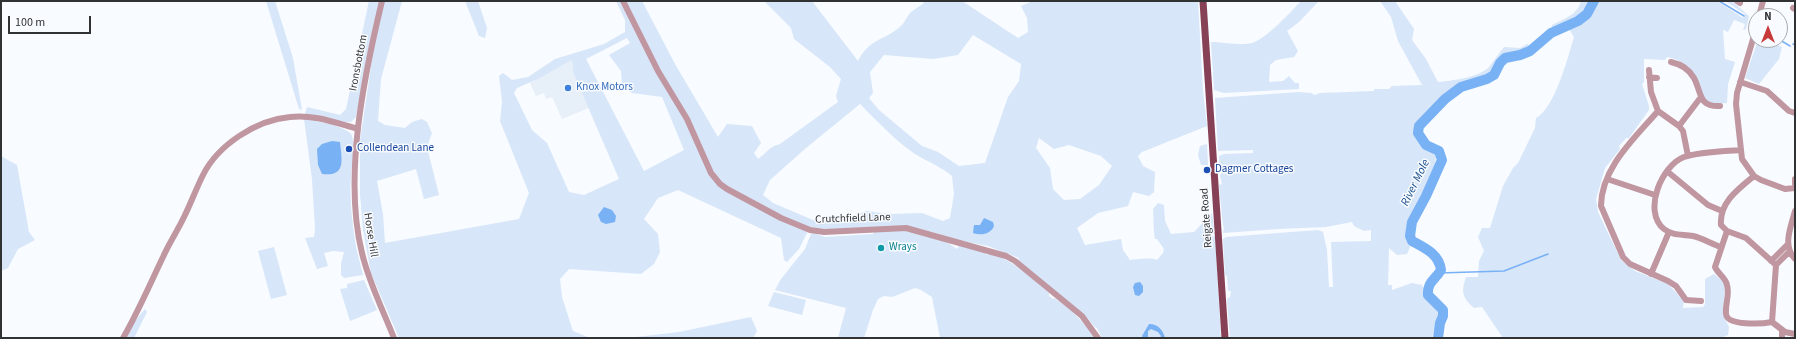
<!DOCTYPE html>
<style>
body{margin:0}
#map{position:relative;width:1796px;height:339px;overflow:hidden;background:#f8fbff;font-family:"Source Sans 3",sans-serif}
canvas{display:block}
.frame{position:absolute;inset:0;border:2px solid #313233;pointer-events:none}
.north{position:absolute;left:1748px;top:8px;width:40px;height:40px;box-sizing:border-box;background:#f8fbff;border:1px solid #a8abad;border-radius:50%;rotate:0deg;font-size:11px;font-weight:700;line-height:16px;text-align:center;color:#313233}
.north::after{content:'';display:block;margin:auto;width:14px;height:18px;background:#c83939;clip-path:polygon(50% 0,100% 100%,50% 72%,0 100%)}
.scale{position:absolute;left:8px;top:16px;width:83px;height:18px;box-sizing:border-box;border:2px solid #313233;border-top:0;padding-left:5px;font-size:12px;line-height:14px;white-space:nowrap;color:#313233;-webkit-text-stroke:3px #f8fbff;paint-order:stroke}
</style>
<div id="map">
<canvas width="1796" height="339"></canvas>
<div class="frame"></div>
<div class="north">N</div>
<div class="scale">100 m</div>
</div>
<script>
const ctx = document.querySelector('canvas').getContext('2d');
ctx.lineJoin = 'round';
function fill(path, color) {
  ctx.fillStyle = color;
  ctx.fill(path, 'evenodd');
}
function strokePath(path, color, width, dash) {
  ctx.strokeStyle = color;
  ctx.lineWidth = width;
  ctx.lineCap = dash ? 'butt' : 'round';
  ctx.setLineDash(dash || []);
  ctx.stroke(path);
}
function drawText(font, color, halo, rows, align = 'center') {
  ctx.font = font + ' "Source Sans 3",sans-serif';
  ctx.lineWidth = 3;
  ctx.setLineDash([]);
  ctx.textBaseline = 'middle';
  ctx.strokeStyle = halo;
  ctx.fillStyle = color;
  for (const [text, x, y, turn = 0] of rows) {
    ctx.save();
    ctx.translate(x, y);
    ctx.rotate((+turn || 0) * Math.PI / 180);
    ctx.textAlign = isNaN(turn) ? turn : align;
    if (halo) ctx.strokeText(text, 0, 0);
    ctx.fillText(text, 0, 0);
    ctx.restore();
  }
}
fill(new Path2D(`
 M 572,60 L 573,72 L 589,108 L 562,119 L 552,97 L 546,99 L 544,93 L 536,96 L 530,83 Z`), '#e7eff8');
fill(new Path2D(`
 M 266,1 L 275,1 L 293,58 L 302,110 L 299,109 Z
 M 369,1 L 402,1 L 381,79 L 378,121 L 385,125 L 405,128 L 412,122 L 422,119 L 427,122 L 432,133 L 427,147 L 439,195 L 424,199 L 416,169 L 377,181 L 383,214 L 385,243 L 519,219 L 529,193 L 500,121 L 502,102 L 499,76 L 503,73 L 512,80 L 528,77 L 555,59 L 604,44 L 625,32 L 625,20 L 616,1 L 642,1 L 675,64 L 718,137 L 727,124 L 752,126 L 761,143 L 754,153 L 758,159 C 768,152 768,147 780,144 L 838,102 L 836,96 L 841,79 L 830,67 L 794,39 L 791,28 L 764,1 L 812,1 L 858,61 C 869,39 883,41 900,27 C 905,23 907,16 911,12 C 915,9 920,6 924,3 L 923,1 L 962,1 L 1018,38 L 1028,32 L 1027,18 L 1021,6 L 1033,1 L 1198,1 L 1203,90 L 1207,126 L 1142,152 L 1138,156 L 1143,166 L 1155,172 L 1154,192 L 1149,196 L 1133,192 L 1128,206 L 1098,213 L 1077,228 L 1085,245 L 1121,239 L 1123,250 L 1130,260 C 1138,259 1151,257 1157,260 L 1163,253 L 1164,249 L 1157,239 L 1155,239 C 1153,228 1154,220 1153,209 L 1158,203 L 1164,205 L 1165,221 L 1171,234 L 1194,232 L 1212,213 L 1214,229 L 1212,232 L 1212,236 L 1215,237 L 1221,338 L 1102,338 L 1097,328 L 1095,327 L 1088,319 L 1018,261 L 1019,258 L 988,246 L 957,240 L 936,233 L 906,226 L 827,230 L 810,227 L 799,249 L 787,262 L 784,260 L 781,238 L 678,190 L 658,198 L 644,219 L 658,234 L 660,252 L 654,264 L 641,274 L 569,269 L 560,279 L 562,297 L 573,331 L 590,338 L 399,338 L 371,273 L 363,230 L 360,194 L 360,141 L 373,53 L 368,52 L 356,117 L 351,122 L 345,122 L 305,114 L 307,107 L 340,115 L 346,109 ZM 973,35 L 1021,64 L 1019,81 L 1008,97 L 985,163 L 959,166 L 938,152 L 922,146 L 879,110 L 869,98 L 873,93 L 870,72 L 884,55 L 933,59 L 958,55 ZM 627,38 L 630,43 L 609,55 L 621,71 L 622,86 L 632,93 L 662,97 L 684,150 L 644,171 L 586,59 ZM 572,60 L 573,72 L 619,179 L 584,195 L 569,192 L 547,143 L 532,130 L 514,93 L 517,88 L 538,79 ZM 860,104 C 876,120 897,142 915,154 C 928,162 940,166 952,176 L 954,194 L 950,218 L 943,221 L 922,213 L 889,214 L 866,211 L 846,220 L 813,220 L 773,203 L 763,195 L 770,180 L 806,148 ZM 1039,138 L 1054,149 L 1069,145 L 1101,156 L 1112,166 L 1099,185 L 1080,199 L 1064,200 L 1053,189 L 1050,168 L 1036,148 Z
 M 465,1 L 478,1 L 487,28 L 485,38 L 479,36 Z
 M 1301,1 L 1319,1 L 1299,22 L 1287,31 L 1298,51 L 1294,57 L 1276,60 L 1270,65 L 1269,82 L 1283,81 L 1289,76 L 1295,83 L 1299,83 L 1299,89 L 1224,93 L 1214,90 L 1211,42 C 1222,42 1242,46 1252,43 C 1266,39 1291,12 1301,1 Z
 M 1380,1 L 1395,1 L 1414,29 L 1412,40 L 1426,59 L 1438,82 C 1451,81 1480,77 1489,67 C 1494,61 1498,54 1504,47 L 1520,48 L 1527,44 L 1530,46 C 1519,55 1514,50 1502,56 C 1496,59 1496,69 1491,73 C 1484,80 1471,80 1462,84 C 1456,87 1446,92 1442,97 C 1439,101 1437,106 1433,110 C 1412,129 1407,138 1436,154 L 1435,170 L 1408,220 L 1406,238 L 1410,247 L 1407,254 L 1397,255 L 1389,248 L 1388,285 L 1392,285 L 1392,290 L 1412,283 L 1422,285 L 1424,292 L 1439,314 L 1436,320 L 1432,338 L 1230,338 L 1227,299 L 1230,297 L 1231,291 L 1228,291 L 1227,276 L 1225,275 L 1223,239 L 1226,237 L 1318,230 L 1323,232 L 1327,250 L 1329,287 L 1333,287 L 1331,242 L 1371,241 L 1371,230 L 1364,231 L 1354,226 L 1352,222 L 1326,227 L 1278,229 L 1223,233 L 1224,227 L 1223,226 L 1219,185 L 1222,184 L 1220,175 L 1222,172 L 1219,165 L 1219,156 L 1224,154 L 1253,153 L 1253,150 L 1218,151 L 1215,98 L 1299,92 L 1311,93 L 1315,95 L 1320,93 L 1374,91 L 1374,89 L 1389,89 L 1392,86 L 1422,85 L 1398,41 L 1391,17 Z
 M 1581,1 L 1590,1 C 1582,20 1569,22 1551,30 L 1552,25 C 1563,19 1578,15 1581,1 Z
 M 1598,1 L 1717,1 L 1743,18 L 1745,14 L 1725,1 L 1732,1 L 1749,16 L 1746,29 L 1743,30 L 1745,24 L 1734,20 L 1728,32 L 1723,30 L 1725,59 L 1735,62 L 1728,84 L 1727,103 C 1722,103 1716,105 1711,103 C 1695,97 1705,65 1667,57 L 1665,60 L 1644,59 L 1644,82 L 1642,84 L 1649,106 L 1649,110 L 1629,138 L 1626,138 L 1619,146 L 1620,149 L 1605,168 L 1596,199 L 1598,212 L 1621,260 L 1635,271 L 1668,284 L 1684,301 L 1683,308 L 1703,307 L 1705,304 L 1705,279 L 1714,274 L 1725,283 L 1723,315 L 1729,327 L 1728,335 L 1721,338 L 1503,338 L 1482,307 L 1474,308 C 1462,297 1461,292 1466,277 L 1478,277 L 1479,261 L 1484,251 L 1478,237 L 1482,228 L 1490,228 L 1503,186 L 1513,168 L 1518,163 L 1535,128 L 1536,118 C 1555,108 1568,57 1574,37 L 1569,29 C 1580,23 1595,14 1598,1 Z
 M 1758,40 L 1767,40 L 1782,47 L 1779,59 L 1759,84 L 1745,78 Z
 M 304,119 C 315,121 343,125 351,134 C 356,142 351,167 351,177 C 349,197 353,231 357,251 C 359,259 361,267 363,275 L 344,278 L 341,275 L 341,263 L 344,252 L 333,251 L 324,253 L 328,266 L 317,269 L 305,238 L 314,237 L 315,230 L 312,179 Z
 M 1207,144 L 1208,165 L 1201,165 L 1198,155 L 1200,146 Z
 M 1,156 L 17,165 L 29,232 L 35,240 L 18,249 L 8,268 L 1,271 Z
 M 902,229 L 945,241 L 957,249 L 959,246 L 982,251 L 987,255 L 989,253 C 1013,260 1030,276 1049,293 L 1049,296 L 1053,299 L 1054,298 C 1072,309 1083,322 1095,338 L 940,338 L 932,297 L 921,290 L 915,288 L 892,297 L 884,296 L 878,299 L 873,310 L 864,338 L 838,338 L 846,308 L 775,290 L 781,279 L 805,249 L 811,234 L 813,233 L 825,237 L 873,234 L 875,231 Z
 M 274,247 L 287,295 L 271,299 L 258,251 Z
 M 364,280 L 377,310 L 350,321 L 340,289 L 347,288 L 347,284 Z
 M 774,292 L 806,300 L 802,315 L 768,306 Z
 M 145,309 L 147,312 L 134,338 L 123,338 L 128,329 Z
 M 751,317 L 757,331 L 753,338 L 628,338 L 679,332 Z`), '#d7e6f8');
fill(new Path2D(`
 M 332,141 L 340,142 C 342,161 346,177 322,174 L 318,165 L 317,149 L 322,144 Z
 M 604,207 L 612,210 L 616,216 L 615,222 L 606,224 L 601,222 L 598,215 Z
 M 984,218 L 993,222 L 994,226 C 991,234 981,236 973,233 L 974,225 L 980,225 Z
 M 1140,282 L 1143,286 L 1143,292 L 1139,296 L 1135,295 L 1133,287 L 1135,283 Z
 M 1149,324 C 1158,324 1163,330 1165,338 L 1160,338 L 1161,336 L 1158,332 L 1151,329 L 1148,331 L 1148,338 L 1143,338 L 1142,336 Z`), '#79b1f5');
strokePath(new Path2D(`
 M 1719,1 L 1744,16
 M 1780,40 L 1790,46
 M 1793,44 L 1795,45
 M 1439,273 L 1504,271 L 1548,254`), '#79b1f5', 1.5);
strokePath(new Path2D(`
 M 1438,338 L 1440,323 L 1443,316 L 1443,310 L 1428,295 C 1427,282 1435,280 1441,270 C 1439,254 1425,248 1412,241 L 1410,236 L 1412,222 L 1426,196 L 1442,160 L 1439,151 L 1426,145 L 1418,133 L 1419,126 L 1445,99 L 1461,87 L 1487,79 L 1494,75 L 1500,63 L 1505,58 L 1520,55 L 1530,51 L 1551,33 L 1578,21 L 1587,14 L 1594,1`), '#79b1f5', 10);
strokePath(new Path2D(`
 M 382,1 C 364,76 343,177 362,253 C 369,283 383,310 394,338
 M 623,1 L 658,71 L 687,119 L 711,173 L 720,184 L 727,189 L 781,218 L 810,230 L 824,232 L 906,228 L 1006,256 L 1015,261 L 1082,316 L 1098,338
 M 1737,1 L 1740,3
 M 1793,8 L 1795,9
 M 1759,16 L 1763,1
 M 1756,29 L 1737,93 L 1736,104 L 1742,159 L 1754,176 L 1761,180 L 1785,189 L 1795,188
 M 1671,62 C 1680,64 1689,69 1694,78 C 1702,93 1698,107 1720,106
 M 1649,70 L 1651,92 L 1658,111 L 1679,126 L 1683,131 L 1688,156
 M 1649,77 L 1657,78
 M 1740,82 L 1767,91 L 1789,111 L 1795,113
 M 1658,111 C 1635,138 1601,168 1601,206 L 1623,257 L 1630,264 L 1668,281 L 1676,286 L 1686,300 L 1701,301
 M 1679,126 L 1701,97
 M 1668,172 L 1708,205 L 1722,211
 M 1754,176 C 1738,189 1719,203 1721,225 L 1727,231 L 1746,238 L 1776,265 L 1772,322
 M 1607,179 L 1655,195
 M 1795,179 L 1795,184
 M 1795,211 C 1791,226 1782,246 1795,259
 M 1727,231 L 1715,267 C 1718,274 1726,278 1727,285 C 1730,294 1725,304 1726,314 C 1727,326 1762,324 1772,322
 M 1721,247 C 1712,244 1702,238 1693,236 C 1682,234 1673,236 1664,229 C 1642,211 1662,165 1684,157 C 1697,152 1726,151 1741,150
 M 1771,261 L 1788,244
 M 1776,265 L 1789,252
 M 1651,274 L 1669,232
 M 1772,322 L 1785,332 L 1795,334
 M 123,338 C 138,312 150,284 163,257 C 169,243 178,230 184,217 C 191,203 196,189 203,175 C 218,145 256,120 290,117 C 313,114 336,123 358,129
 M 1782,338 L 1782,330`), '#c096a0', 6);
strokePath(new Path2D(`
 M 1203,1 L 1225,338`), '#874156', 7);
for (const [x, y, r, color] of [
 [568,88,4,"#3f7fe0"],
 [349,149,4,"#1a4fb4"],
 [1207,170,4,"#1a4fb4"],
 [881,248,4,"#0f9aa8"]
]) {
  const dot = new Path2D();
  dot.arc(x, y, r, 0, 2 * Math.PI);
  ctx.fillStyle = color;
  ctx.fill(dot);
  strokePath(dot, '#f8fbff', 1.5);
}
drawText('11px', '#313233', '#f8fbff', [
 ["Ironsbottom",359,63,-79],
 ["Reigate Road",1207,218,-94],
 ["Crutchfield Lane",853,219,-2],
 ["Horse Hill",370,235,81]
]);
drawText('11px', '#366cbe', '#f8fbff', [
 ["Knox Motors",576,88]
], 'left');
drawText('11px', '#164399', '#f8fbff', [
 ["Collendean Lane",357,149],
 ["Dagmer Cottages",1215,170]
], 'left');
drawText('11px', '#0d838f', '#f8fbff', [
 ["Wrays",889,248]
], 'left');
drawText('italic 12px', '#174f8c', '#f8fbff', [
 ["River Mole",1416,183,-64]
]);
</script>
